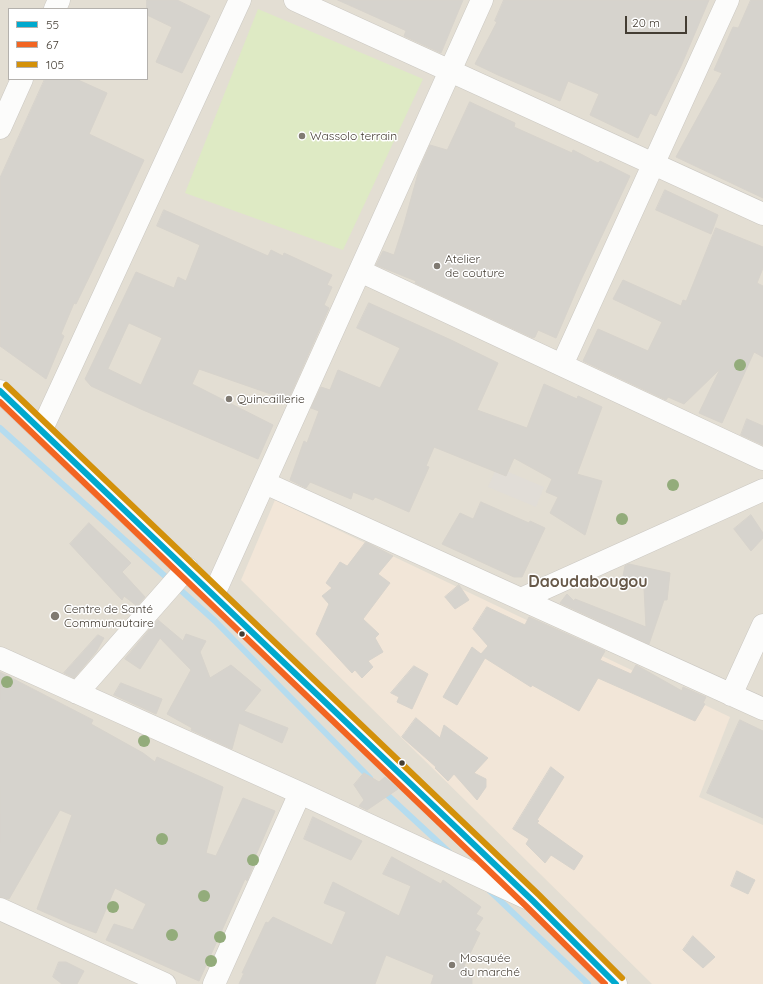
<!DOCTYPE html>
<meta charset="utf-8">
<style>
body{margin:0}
#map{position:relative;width:763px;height:984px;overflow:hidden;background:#eeece6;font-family:Quicksand,sans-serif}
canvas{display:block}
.legend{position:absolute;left:8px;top:8px;width:140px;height:72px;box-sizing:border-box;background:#fff;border:1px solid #b4b1ad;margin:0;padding:5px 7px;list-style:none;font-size:12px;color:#443d33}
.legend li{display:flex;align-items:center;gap:8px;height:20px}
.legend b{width:20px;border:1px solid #b4b1ad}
.scale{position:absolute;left:625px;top:16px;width:62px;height:18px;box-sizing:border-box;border:2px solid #443d33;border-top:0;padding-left:5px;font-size:12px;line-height:14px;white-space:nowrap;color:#443d33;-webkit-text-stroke:3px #fff;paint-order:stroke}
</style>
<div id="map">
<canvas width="763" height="984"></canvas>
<ul class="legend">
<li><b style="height:5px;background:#00a9ce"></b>55</li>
<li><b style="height:5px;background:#f26522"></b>67</li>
<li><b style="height:5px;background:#d3910a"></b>105</li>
</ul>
<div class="scale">20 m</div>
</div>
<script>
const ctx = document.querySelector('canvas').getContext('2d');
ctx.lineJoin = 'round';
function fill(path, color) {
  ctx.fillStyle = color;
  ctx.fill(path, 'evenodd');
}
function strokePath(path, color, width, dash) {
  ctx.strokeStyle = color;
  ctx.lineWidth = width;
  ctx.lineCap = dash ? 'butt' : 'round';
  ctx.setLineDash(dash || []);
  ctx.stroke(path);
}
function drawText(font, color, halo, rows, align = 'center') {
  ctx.font = font + ' Quicksand,sans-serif';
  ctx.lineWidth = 3;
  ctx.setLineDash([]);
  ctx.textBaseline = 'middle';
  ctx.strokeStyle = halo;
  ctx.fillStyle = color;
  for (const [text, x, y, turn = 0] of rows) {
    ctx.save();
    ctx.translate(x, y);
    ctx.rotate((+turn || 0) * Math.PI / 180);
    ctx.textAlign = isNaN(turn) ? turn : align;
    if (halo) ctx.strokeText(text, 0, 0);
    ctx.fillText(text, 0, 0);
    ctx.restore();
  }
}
fill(new Path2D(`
 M 0,0 L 763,0 L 763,984 L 0,984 ZM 9,9 L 147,9 L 147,79 L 9,79 Z`), '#e3ded3');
fill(new Path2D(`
 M 275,500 L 730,717 L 699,797 L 763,825 L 763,984 L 652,984 L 241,580 Z`), '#f2e6d8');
fill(new Path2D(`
 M 497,467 L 544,487 L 536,507 L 488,487 Z`), '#e1ddd7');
fill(new Path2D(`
 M 258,9 L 423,79 L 343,250 L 185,193 Z`), '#deeac4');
strokePath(new Path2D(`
 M 0,428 L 215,621 L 370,778
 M 382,790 L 449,852
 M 489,890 L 588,984`), '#b5dcef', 6);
const building = new Path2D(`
 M 147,0 L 177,0 L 210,16 L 182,73 L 156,62 L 172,27 L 147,15 Z
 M 338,0 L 463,0 L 441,53 L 404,36 L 406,31 Z
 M 504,0 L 709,0 L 681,66 L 656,116 L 650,113 L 638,138 L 590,115 L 599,94 L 568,81 L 560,101 L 498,75 L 475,64 L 497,22 L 495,21 Z
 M 751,0 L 763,0 L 763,198 L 676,157 L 722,73 L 714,70 L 733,27 L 738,28 Z
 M 45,79 L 76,79 L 107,93 L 89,134 L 144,160 L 92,271 L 76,304 L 74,303 L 61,334 L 64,336 L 46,379 L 0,346 L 0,178 Z
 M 470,102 L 515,123 L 514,127 L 572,153 L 573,150 L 598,163 L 600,161 L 630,176 L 579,284 L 556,338 L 538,330 L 535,337 L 533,338 L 415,283 L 416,281 L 376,265 L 383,251 L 394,255 L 404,224 L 419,170 L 430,145 L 447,150 Z
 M 665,190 L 718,215 L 711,234 L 656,210 Z
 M 164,210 L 268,256 L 271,250 L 283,256 L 284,253 L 332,275 L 327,285 L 332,287 L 324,305 L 329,308 L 288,400 L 199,369 L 192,384 L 273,425 L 258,459 L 143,410 L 91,386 L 85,379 L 136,272 L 174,288 L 178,277 L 186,281 L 200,245 L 157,226 ZM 129,323 L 162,338 L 141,385 L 108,369 Z
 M 716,228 L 763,247 L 763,268 L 757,283 L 763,286 L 763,357 L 754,352 L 722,423 L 699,413 L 720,369 L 684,404 L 668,397 L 666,400 L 583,361 L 598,329 L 648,351 L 662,322 L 613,299 L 623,280 L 681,306 L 683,300 L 686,301 Z
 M 369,303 L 451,340 L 498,363 L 477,410 L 527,428 L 544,384 L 577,399 L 578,396 L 602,407 L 577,474 L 602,481 L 585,535 L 550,513 L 558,497 L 546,492 L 552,479 L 514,458 L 506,476 L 434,447 L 426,466 L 429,467 L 409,512 L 375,497 L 373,500 L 353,492 L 351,499 L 310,482 L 306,488 L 290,480 L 304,441 L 307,443 L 319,411 L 311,408 L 321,387 L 330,390 L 338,370 L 380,388 L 400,348 L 357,328 Z
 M 747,419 L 763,426 L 763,445 L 741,435 Z
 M 481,502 L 529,523 L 530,521 L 545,528 L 522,577 L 514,577 L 442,544 L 460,513 L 473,519 Z
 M 751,515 L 763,533 L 763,538 L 751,551 L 734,529 Z
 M 89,523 L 131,563 L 122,572 L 145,597 L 137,606 L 124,596 L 122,600 L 70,544 Z
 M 366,542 L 393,556 L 378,574 L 390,583 L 363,619 L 379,634 L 375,638 L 383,652 L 368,661 L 373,667 L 362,678 L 355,670 L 352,673 L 316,634 L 329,604 L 322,596 L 332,588 L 326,583 L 340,562 L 347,566 Z
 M 629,564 L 670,573 L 667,600 L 664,600 L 649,644 L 560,603 L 567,594 L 574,601 L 575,599 L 646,627 L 644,588 L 621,586 L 625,566 Z
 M 459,585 L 469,600 L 455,609 L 445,597 Z
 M 487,607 L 525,625 L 529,617 L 605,651 L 600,660 L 631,674 L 636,665 L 682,691 L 683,687 L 706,697 L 703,703 L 705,704 L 695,721 L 598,678 L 579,711 L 532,685 L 531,687 L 485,658 L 457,705 L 443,697 L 472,647 L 481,654 L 488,646 L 473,629 Z
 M 158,620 L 183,641 L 186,634 L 206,641 L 200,652 L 210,678 L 231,665 L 261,690 L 244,711 L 288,728 L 282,743 L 239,723 L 232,749 L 191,730 L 192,728 L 167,714 L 191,670 L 160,638 L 140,669 L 125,659 Z
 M 98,635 L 104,638 L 96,652 L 74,678 L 64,673 Z
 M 414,666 L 428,674 L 412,709 L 397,702 L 399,697 L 391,693 Z
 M 0,672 L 93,720 L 91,724 L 143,753 L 155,762 L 157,757 L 223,787 L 206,853 L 216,856 L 243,798 L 275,811 L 252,864 L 254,864 L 247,881 L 245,879 L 199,981 L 106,940 L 114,924 L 133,930 L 146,904 L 115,888 L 96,933 L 69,923 L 37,909 L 72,815 L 60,810 L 9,899 L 0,897 Z
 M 121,683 L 162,699 L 156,714 L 114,695 Z
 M 416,718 L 440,738 L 444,725 L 488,758 L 474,773 L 486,779 L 486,787 L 477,800 L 454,774 L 448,781 L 435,768 L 436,767 L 402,737 Z
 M 740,720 L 763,731 L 763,818 L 707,793 Z
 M 551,767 L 564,777 L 537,820 L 539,821 L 537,823 L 583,856 L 574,870 L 551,855 L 545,863 L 526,844 L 529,839 L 513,829 Z
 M 364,773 L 379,782 L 385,777 L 398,789 L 367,810 L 359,806 L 364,800 L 354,785 Z
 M 313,817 L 362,841 L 351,860 L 304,839 Z
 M 392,857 L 441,884 L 443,880 L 481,907 L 476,914 L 483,918 L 475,930 L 480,933 L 464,966 L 472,971 L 472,984 L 431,984 L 434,975 L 386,955 L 375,984 L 239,984 L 244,973 L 242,973 L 266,922 L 268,923 L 273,917 L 332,945 L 346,912 L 324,903 L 333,882 L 399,916 L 411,886 L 383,874 Z
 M 737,871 L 755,880 L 748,894 L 731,886 Z
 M 693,936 L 715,957 L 703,968 L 683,950 Z
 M 59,962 L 66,962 L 84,971 L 77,984 L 62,984 L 53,977 Z`);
fill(building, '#d6d3cd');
strokePath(building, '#d7d3cc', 1);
const minor = new Path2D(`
 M 295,0 L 763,214
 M 55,9 L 59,0
 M 0,128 L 22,79
 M 360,271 L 763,459
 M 562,365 L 728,0
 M 42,429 L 240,0
 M 265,483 L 763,709
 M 214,594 L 482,0
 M 521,599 L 763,490
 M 0,658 L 300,793 L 529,899
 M 77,693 L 187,568
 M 731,695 L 763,625
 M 0,909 L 165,984
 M 214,984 L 300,793`);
const tertiary = new Path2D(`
 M 0,391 L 533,901 L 616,984`);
strokePath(minor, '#cbc8c2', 23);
strokePath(tertiary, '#cbc8c2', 23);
strokePath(minor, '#fcfcfb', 22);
strokePath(tertiary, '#fcfcfb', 22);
strokePath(new Path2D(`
 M 0,391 L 533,901 L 616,984`), '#00a9ce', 6);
strokePath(new Path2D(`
 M 0,402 L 527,907 L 605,984`), '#f26522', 6);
strokePath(new Path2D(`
 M 6,385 L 539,895 L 622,978`), '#d3910a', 6);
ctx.fillStyle = '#93ac7b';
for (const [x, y] of [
 [740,365],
 [673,485],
 [622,519],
 [7,682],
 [144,741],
 [162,839],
 [253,860],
 [204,896],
 [113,907],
 [172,935],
 [220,937],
 [211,961]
]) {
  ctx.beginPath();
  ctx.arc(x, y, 6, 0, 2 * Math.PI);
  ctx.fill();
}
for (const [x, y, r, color] of [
 [302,136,4,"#807a72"],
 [437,266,4,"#807a72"],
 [229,399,4,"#807a72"],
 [55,616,5,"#807a72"],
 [242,634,3.5,"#443d33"],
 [402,763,3.5,"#443d33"],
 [452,965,4,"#807a72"]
]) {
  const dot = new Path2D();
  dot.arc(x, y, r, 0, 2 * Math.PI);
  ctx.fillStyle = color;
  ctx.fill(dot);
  strokePath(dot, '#fff', 1.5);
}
drawText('12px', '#443d33', '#fff', [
 ["Wassolo terrain",310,136],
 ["Atelier",445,259],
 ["de couture",445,273],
 ["Quincaillerie",237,399],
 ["Centre de Santé",64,609],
 ["Communautaire",64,623],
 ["Mosquée",460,958],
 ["du marché",460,972]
], 'left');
drawText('bold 16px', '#685a4a', '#fff', [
 ["Daoudabougou",588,582]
]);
</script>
